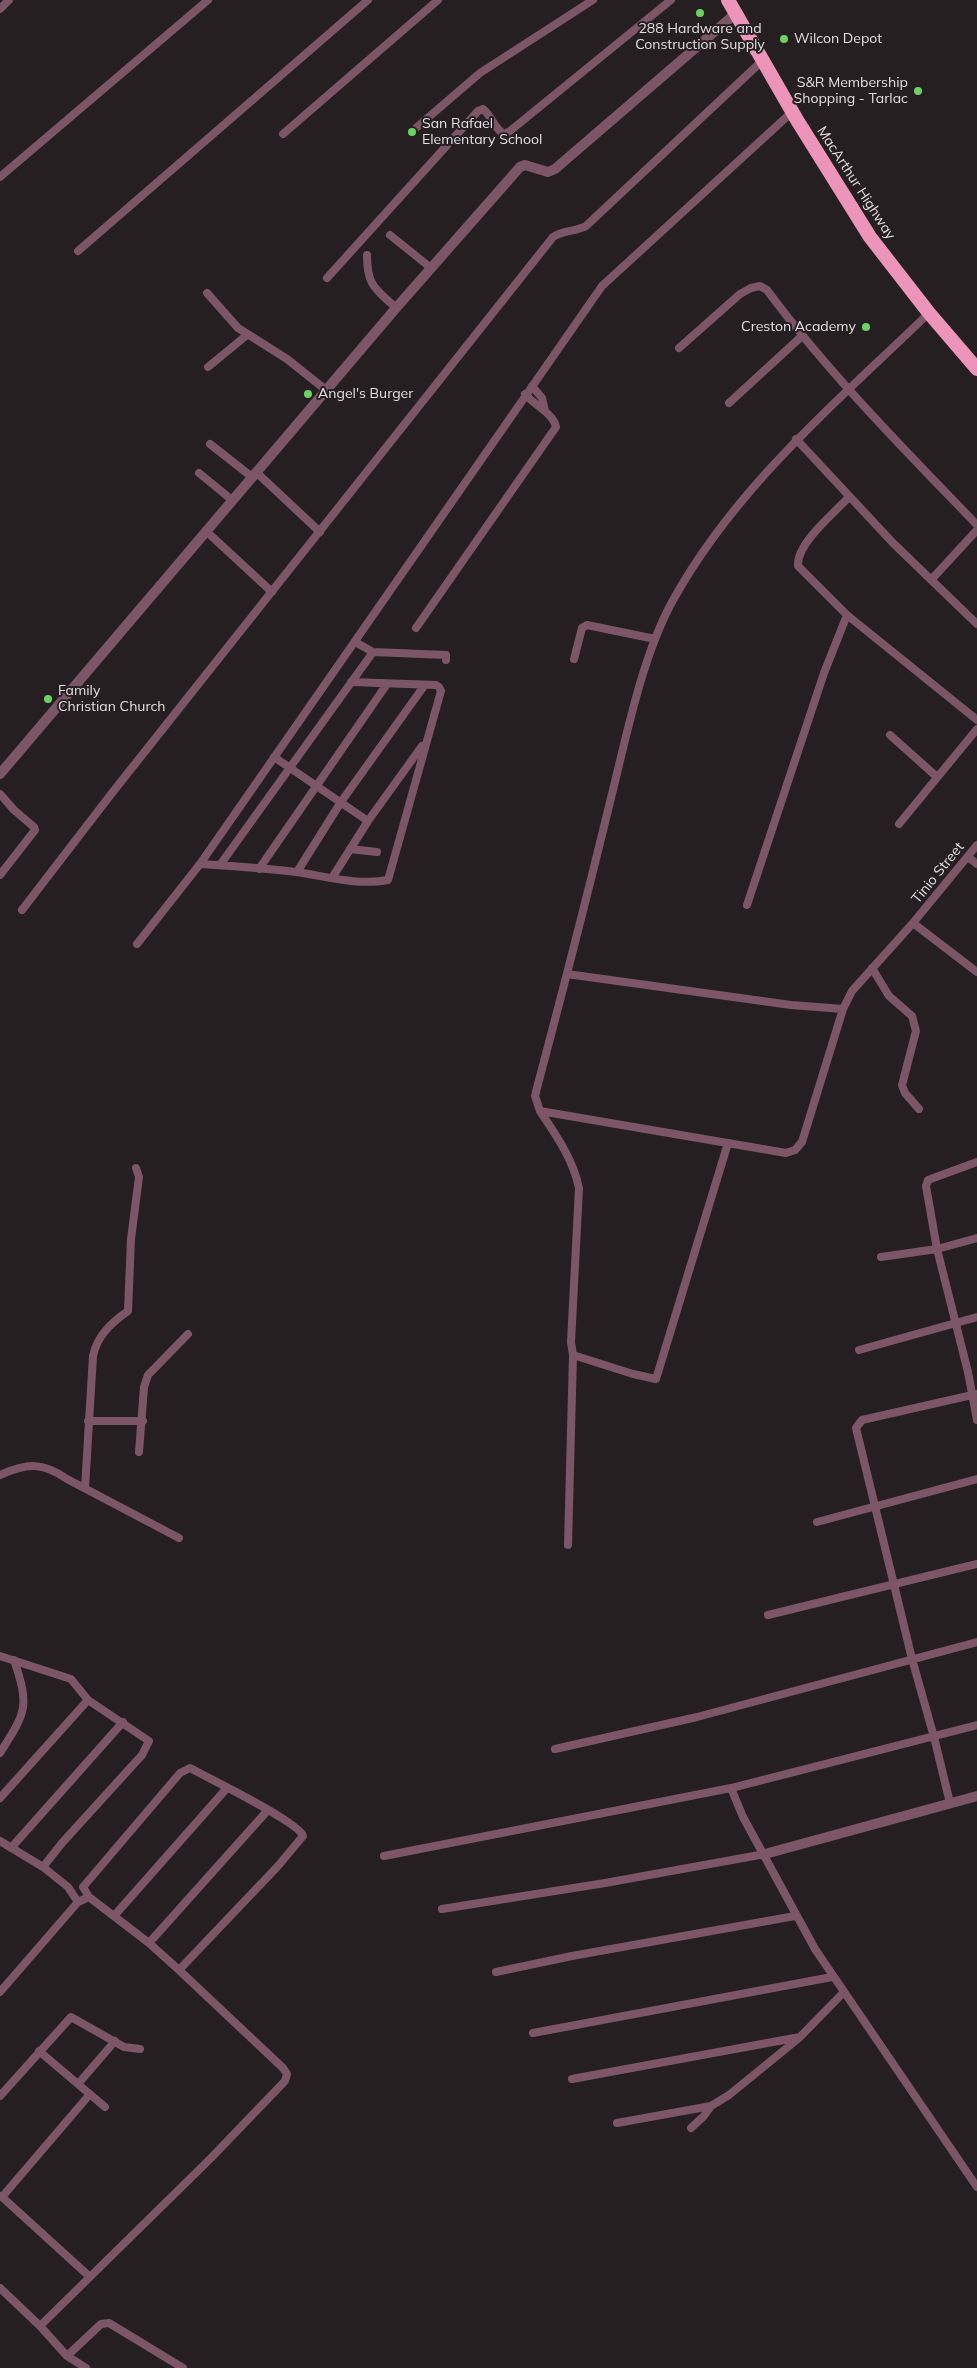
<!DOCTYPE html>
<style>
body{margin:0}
canvas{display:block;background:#251f21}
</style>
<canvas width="977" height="2368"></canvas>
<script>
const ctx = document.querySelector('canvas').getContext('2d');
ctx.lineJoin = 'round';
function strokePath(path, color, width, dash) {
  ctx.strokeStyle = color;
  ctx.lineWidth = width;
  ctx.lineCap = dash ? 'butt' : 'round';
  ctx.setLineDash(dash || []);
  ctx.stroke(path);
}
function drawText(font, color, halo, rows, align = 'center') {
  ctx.font = font + ' Mulish,sans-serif';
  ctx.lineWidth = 4;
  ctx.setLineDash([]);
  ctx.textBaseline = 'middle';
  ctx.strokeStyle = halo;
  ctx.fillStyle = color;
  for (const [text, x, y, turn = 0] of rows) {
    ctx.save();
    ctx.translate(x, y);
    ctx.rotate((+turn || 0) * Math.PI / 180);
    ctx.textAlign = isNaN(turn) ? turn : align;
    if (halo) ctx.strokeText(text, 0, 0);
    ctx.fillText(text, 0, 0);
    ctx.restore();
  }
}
strokePath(new Path2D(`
 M 0,9 L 9,0
 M 416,128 L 480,73 L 593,0
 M 283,134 L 438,0
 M 0,177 L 208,0
 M 390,235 L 431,268
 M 78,251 L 368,0
 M 367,255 C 367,286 375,288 396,308
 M 327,278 L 478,111 L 483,109 C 492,116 494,129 504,134 L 510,131 L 671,0
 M 207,293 L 238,328 L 287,359 L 326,390
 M 679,348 L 740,294 L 751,288 L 760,286 L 767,290 C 830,375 904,449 977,525
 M 208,367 L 247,335
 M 532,386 L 542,398 L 545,411
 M 729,403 L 802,336
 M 796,439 L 893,543 L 977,624
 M 210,444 L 252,477
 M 256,472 L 320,532
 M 199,473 L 232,500
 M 849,497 C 834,513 796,544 798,566 L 847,615 L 977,720
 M 206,531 L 272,592
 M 931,580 L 977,530
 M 416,628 L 556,427 C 554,414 534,405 525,394
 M 355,642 L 373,652 L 446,655 L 446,660
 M 574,659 L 582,628 L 587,625 L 655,639
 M 890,735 L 937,777
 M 274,757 L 368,821
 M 0,794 L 14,810 L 34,827 L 35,830 L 0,875
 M 899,824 L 977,729
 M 977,845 L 913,923 L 977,972
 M 350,849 L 377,852
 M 968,857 L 977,864
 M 200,864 C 232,866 264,868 296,872 C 325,876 358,886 388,880 L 441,691 L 439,687 L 436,685 L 351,682
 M 220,865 L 373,652
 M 259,869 L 387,684
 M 297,872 L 341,802 L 424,686
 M 332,878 L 368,821 L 422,746
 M 747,905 L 824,673 L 847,615
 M 22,910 L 112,793 L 553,237 C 563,230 575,232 586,226 L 762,61
 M 913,923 L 852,991 L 843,1009 L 802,1142 L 795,1150 L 786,1153 L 540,1111 L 535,1096 L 538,1084 C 563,990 587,897 610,802 C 626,739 641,659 672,602 C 735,487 836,403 929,313
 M 137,944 L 200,864 L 602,286 L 792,112
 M 872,968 L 889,996 L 912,1016 L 916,1031 L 902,1085 L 905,1093 L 919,1109
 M 567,974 L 791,1005 L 843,1009
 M 540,1111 C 556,1135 573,1159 579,1188 L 571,1342 L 573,1355 L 633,1374 L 656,1379 L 728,1143
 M 977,1162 L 928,1180 L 926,1186 L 937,1249 L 968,1372 L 977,1420
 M 881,1257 L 937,1249 L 977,1238
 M 859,1350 L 977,1317
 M 88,1421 L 143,1421
 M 139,1452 L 144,1387 L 148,1375 L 188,1334
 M 0,1475 C 27,1463 43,1462 67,1479 L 179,1538
 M 85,1488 L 93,1356 C 97,1336 111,1323 128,1311 L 131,1239 L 139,1177 L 136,1168
 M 817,1522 L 977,1479
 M 568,1545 L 573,1355
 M 768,1615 L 977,1564
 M 0,1656 L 71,1679 L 88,1700 L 149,1741 L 142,1755 L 62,1843 L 43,1867 L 0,1841
 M 555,1749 L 697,1717 L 977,1642
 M 0,1753 C 26,1712 30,1707 14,1660
 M 190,1768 C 208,1778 299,1822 303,1836 L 278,1866 L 179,1970 L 149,1943 L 89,1897 L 83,1887 L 180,1773 Z
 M 731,1788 L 743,1817 L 815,1949 L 977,2187
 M 0,1798 L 88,1700
 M 950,1803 L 934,1737 L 912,1659 L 856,1428 L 862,1420 L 977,1394
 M 11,1848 L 123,1722
 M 384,1856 L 731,1788 L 977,1725
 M 43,1867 L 68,1887 L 78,1902
 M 442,1909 L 605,1883 L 765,1854
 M 114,1916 L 227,1788
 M 149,1943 L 268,1810
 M 496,1972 L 572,1956 L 795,1916
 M 0,1992 L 78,1902 L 89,1897
 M 533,2033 L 832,1977
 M 39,2051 L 105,2107
 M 572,2079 L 800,2037 L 843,1993
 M 78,2084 L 115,2041
 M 0,2096 L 71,2017 L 124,2047 L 140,2049
 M 617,2123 L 711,2106 L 729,2095 L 799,2038
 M 691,2128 L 704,2116 L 711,2106
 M 0,2196 L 2,2197 L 90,2094
 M 2,2197 L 90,2277
 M 0,2288 L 40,2326 L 211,2158 L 285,2081 L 287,2074 L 283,2068 L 179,1970
 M 40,2326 L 67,2356 L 86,2368
 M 67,2356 L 101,2324 L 109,2323 L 183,2368`), '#7c5666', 8);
strokePath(new Path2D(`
 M 0,774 L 396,308 L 520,167 L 525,165 L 548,172 L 555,169 L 735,14
 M 765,1854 L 977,1796`), '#7c5666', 10);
strokePath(new Path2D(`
 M 728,0 L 797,120 L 870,237 L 929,313 L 977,369`), '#ec94ba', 14);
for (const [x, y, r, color] of [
 [700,13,5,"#6ad363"],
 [784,39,5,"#6ad363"],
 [918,91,5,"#6ad363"],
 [412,132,5,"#6ad363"],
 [866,327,5,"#6ad363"],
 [308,394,5,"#6ad363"],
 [48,699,5,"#6ad363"]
]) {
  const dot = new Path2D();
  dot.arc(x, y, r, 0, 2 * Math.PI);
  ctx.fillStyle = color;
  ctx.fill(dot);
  strokePath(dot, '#251f21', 2);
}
drawText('14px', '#e4e0e1', '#251f21', [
 ["288 Hardware and",700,29,"center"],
 ["Construction Supply",700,45,"center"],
 ["Wilcon Depot",794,39],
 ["S&R Membership",908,83,"right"],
 ["Shopping - Tarlac",908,99,"right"],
 ["San Rafael",422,124],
 ["Elementary School",422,140],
 ["Creston Academy",856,327,"right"],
 ["Angel's Burger",318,394],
 ["Family",58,691],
 ["Christian Church",58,707]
], 'left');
drawText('14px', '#e4e0e1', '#251f21', [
 ["MacArthur Highway",856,183,57],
 ["Tinio Street",938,873,-51]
]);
</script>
